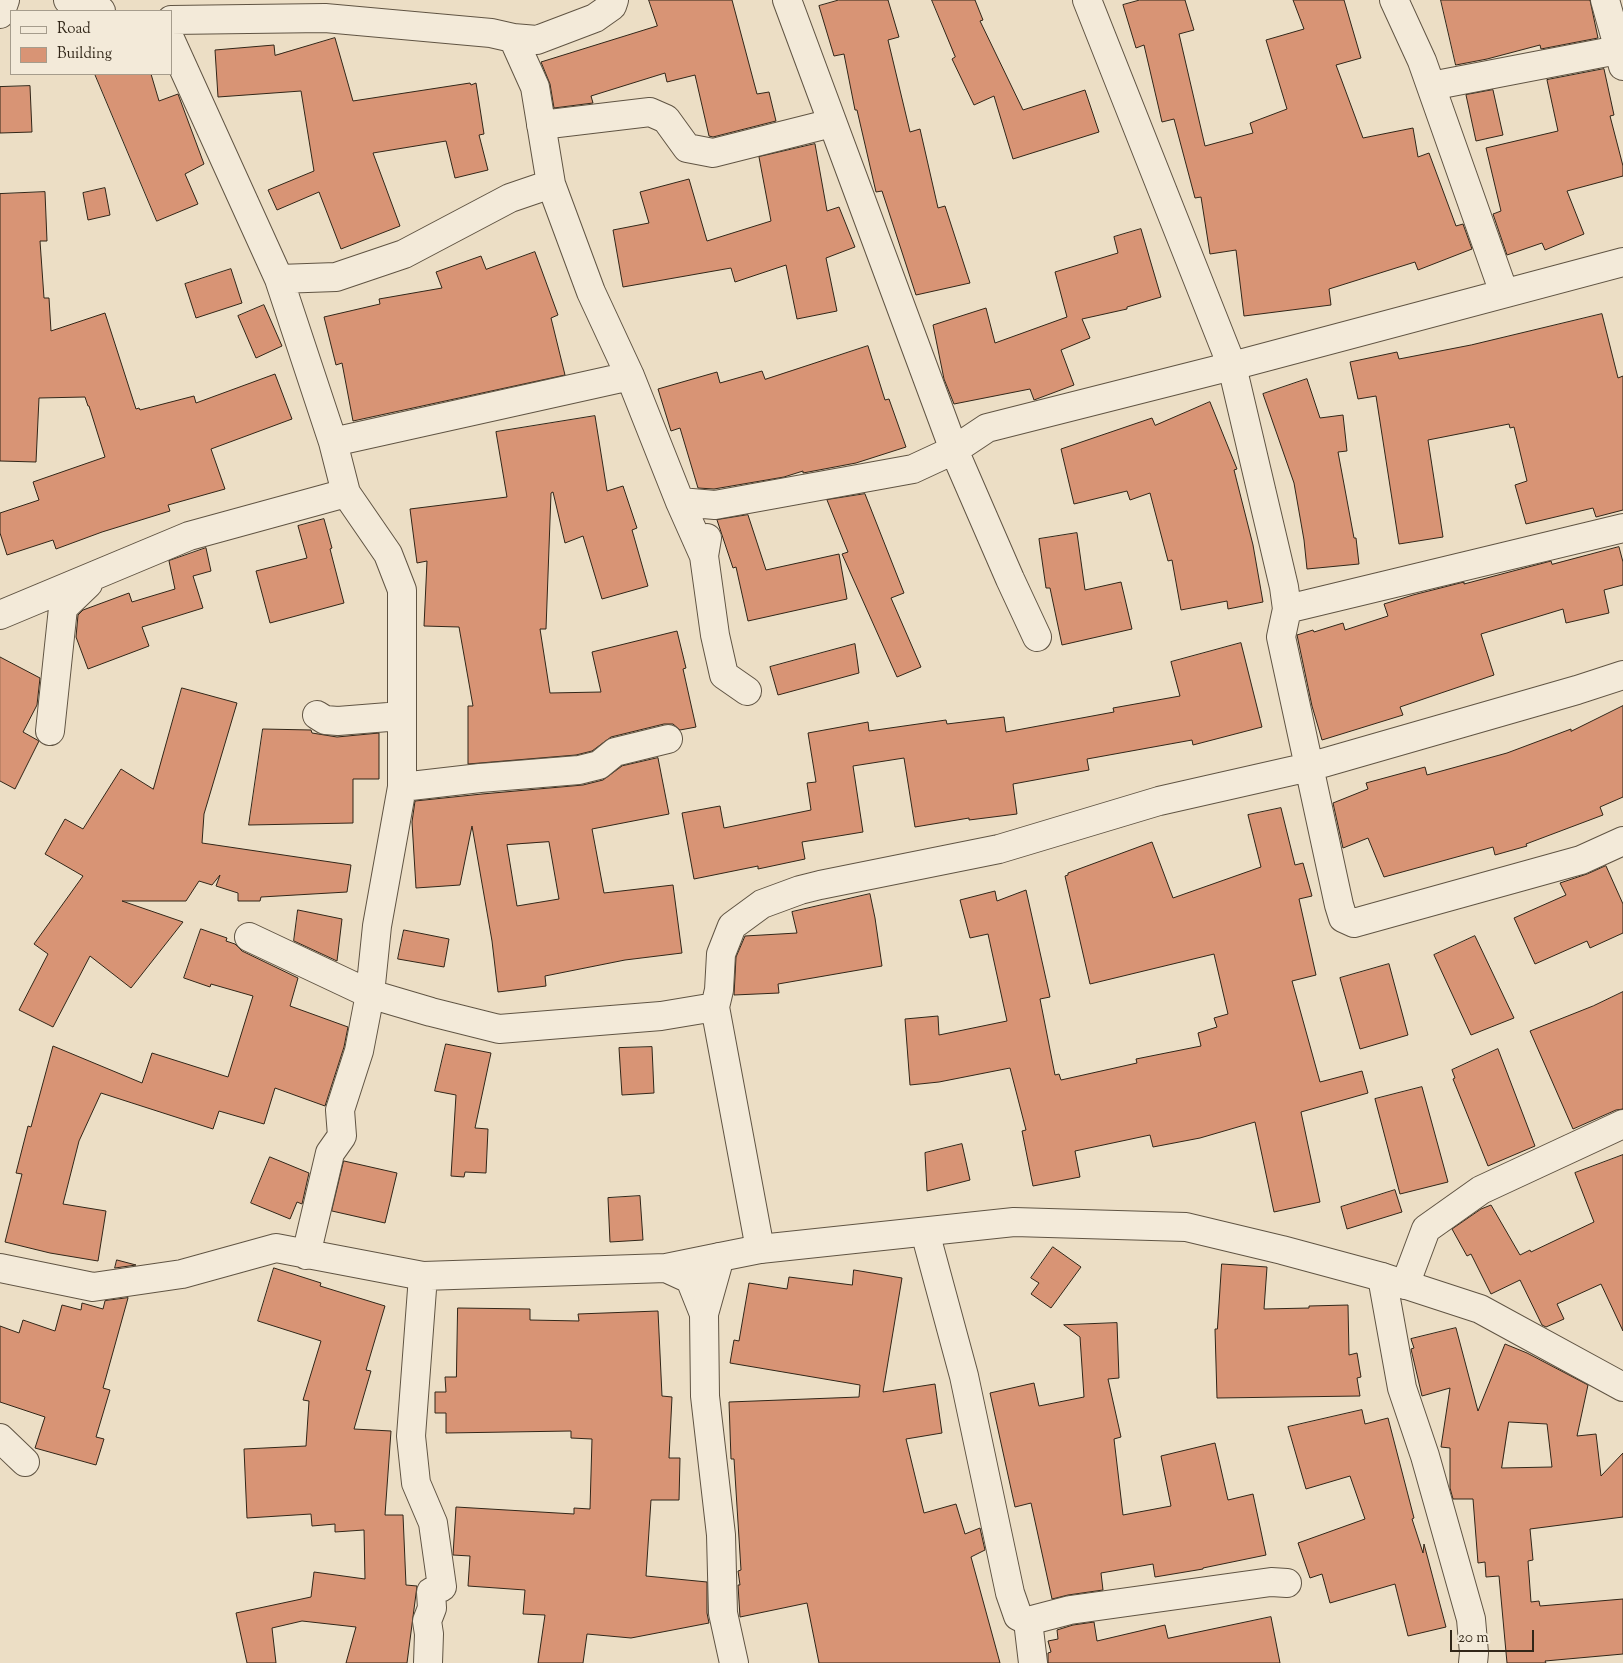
<!DOCTYPE html>
<style>
body{margin:0}
#map{position:relative;width:1623px;height:1663px;overflow:hidden;background:#ecdec5;font-family:"Sorts Mill Goudy",serif}
canvas{display:block}
.legend{position:absolute;left:10px;top:10px;width:162px;height:65px;box-sizing:border-box;background:#f3ead9;border:1px solid #a59c8c;margin:0;padding:6px 9px;list-style:none;font-size:15px;color:#312618}
.legend li{display:flex;align-items:center;gap:10px;height:25px}
.legend b{width:25px;border:1px solid #a59c8c}
.scale{position:absolute;left:1450px;top:1630px;width:84px;height:22px;box-sizing:border-box;border:2px solid #312618;border-top:0;padding-left:6px;font-size:15px;line-height:18px;white-space:nowrap;color:#312618;-webkit-text-stroke:4px #f3ead9;paint-order:stroke}
</style>
<div id="map">
<canvas width="1623" height="1663"></canvas>
<ul class="legend">
<li><b style="height:6px;background:#f3ead9"></b>Road</li>
<li><b style="height:14px;background:#d89475"></b>Building</li>
</ul>
<div class="scale">20 m</div>
</div>
<script>
const ctx = document.querySelector('canvas').getContext('2d');
ctx.lineJoin = 'round';
function fill(path, color) {
  ctx.fillStyle = color;
  ctx.fill(path, 'evenodd');
}
function strokePath(path, color, width, dash) {
  ctx.strokeStyle = color;
  ctx.lineWidth = width;
  ctx.lineCap = dash ? 'butt' : 'round';
  ctx.setLineDash(dash || []);
  ctx.stroke(path);
}
const building = new Path2D(`
 M 649,0 L 732,0 L 757,94 L 769,92 L 776,121 L 713,137 L 709,136 L 695,75 L 667,82 L 665,73 L 591,96 L 593,103 L 554,108 L 550,84 L 541,62 L 657,26 Z
 M 839,0 L 888,0 L 899,37 L 888,40 L 910,132 L 920,129 L 938,208 L 945,206 L 970,283 L 916,295 L 882,191 L 876,192 L 857,110 L 855,110 L 844,54 L 834,56 L 819,6 Z
 M 932,0 L 975,0 L 983,20 L 980,21 L 1023,110 L 1085,90 L 1099,132 L 1013,159 L 994,96 L 974,105 L 952,59 L 955,57 Z
 M 1140,0 L 1185,0 L 1194,30 L 1179,34 L 1205,146 L 1253,133 L 1250,123 L 1287,109 L 1266,40 L 1304,29 L 1293,0 L 1344,0 L 1361,58 L 1336,65 L 1363,138 L 1413,128 L 1418,157 L 1429,153 L 1456,226 L 1463,224 L 1472,249 L 1418,270 L 1415,262 L 1329,289 L 1331,305 L 1244,316 L 1236,250 L 1210,254 L 1201,197 L 1195,198 L 1174,119 L 1162,122 L 1144,45 L 1136,48 L 1123,5 Z
 M 1441,0 L 1590,0 L 1598,38 L 1541,49 L 1540,45 L 1487,59 L 1456,65 Z
 M 335,38 L 353,101 L 470,83 L 471,85 L 476,83 L 484,134 L 479,135 L 488,170 L 455,178 L 446,141 L 373,153 L 400,226 L 341,249 L 319,192 L 277,210 L 268,190 L 314,171 L 301,91 L 218,97 L 215,50 L 274,45 L 275,55 Z
 M 1604,69 L 1614,115 L 1610,116 L 1623,166 L 1623,176 L 1567,191 L 1584,234 L 1545,250 L 1542,243 L 1507,255 L 1493,214 L 1501,211 L 1486,148 L 1558,131 L 1547,80 Z
 M 95,74 L 151,74 L 159,101 L 178,94 L 204,164 L 185,174 L 198,204 L 157,221 Z
 M 30,86 L 32,132 L 0,133 L 0,87 Z
 M 1493,90 L 1503,135 L 1476,141 L 1466,95 Z
 M 815,144 L 827,211 L 839,207 L 855,247 L 826,258 L 837,311 L 797,319 L 786,265 L 735,282 L 731,268 L 623,287 L 613,230 L 649,223 L 640,192 L 689,179 L 707,241 L 771,221 L 759,157 Z
 M 105,188 L 110,215 L 88,220 L 83,193 Z
 M 45,192 L 47,241 L 40,241 L 44,298 L 49,298 L 51,331 L 105,313 L 136,409 L 139,408 L 140,410 L 194,396 L 196,403 L 275,374 L 292,419 L 211,449 L 225,489 L 168,505 L 170,511 L 102,532 L 56,549 L 53,540 L 7,555 L 0,533 L 0,513 L 39,500 L 33,482 L 105,457 L 89,406 L 88,406 L 85,397 L 39,398 L 36,462 L 0,461 L 0,194 Z
 M 1141,229 L 1161,297 L 1127,307 L 1127,309 L 1082,319 L 1090,338 L 1061,350 L 1074,385 L 1034,400 L 1030,389 L 954,404 L 944,379 L 933,325 L 986,308 L 995,343 L 1067,317 L 1055,272 L 1118,253 L 1114,237 Z
 M 535,252 L 558,315 L 551,318 L 565,375 L 353,421 L 342,363 L 336,365 L 324,317 L 380,304 L 379,299 L 442,288 L 436,272 L 481,256 L 486,269 Z
 M 231,269 L 242,303 L 196,318 L 185,284 Z
 M 264,305 L 282,346 L 256,358 L 238,316 Z
 M 1602,314 L 1618,378 L 1623,376 L 1623,510 L 1596,517 L 1593,508 L 1526,524 L 1515,485 L 1527,481 L 1514,427 L 1510,428 L 1509,424 L 1428,440 L 1443,537 L 1399,544 L 1376,396 L 1358,399 L 1350,362 L 1397,352 L 1399,359 L 1471,345 Z
 M 868,346 L 885,400 L 889,399 L 906,447 L 856,463 L 803,473 L 803,471 L 784,477 L 714,489 L 698,488 L 680,428 L 671,431 L 658,389 L 717,372 L 720,383 L 762,371 L 765,379 Z
 M 1307,379 L 1320,418 L 1343,415 L 1347,451 L 1338,452 L 1354,538 L 1356,538 L 1359,564 L 1307,569 L 1304,540 L 1294,483 L 1263,394 Z
 M 1210,402 L 1237,469 L 1234,470 L 1253,545 L 1263,602 L 1228,609 L 1227,601 L 1181,610 L 1172,560 L 1168,561 L 1150,493 L 1130,500 L 1127,491 L 1074,504 L 1061,449 L 1152,418 L 1155,425 Z
 M 595,416 L 607,491 L 623,486 L 637,528 L 632,530 L 648,586 L 602,599 L 583,536 L 565,543 L 553,492 L 551,493 L 546,629 L 540,629 L 550,693 L 601,692 L 592,652 L 677,631 L 686,668 L 683,669 L 696,727 L 680,730 L 673,724 L 664,724 L 611,737 L 592,751 L 576,755 L 468,764 L 468,706 L 473,706 L 459,627 L 424,626 L 427,561 L 417,563 L 410,509 L 507,497 L 496,432 Z
 M 865,494 L 904,593 L 891,598 L 921,667 L 897,677 L 842,554 L 848,552 L 827,500 Z
 M 748,515 L 766,570 L 839,554 L 847,599 L 748,621 L 736,567 L 733,568 L 717,520 Z
 M 324,519 L 332,548 L 330,549 L 344,603 L 270,623 L 256,571 L 307,558 L 298,526 Z
 M 1077,533 L 1085,590 L 1121,582 L 1132,629 L 1062,645 L 1050,588 L 1046,588 L 1039,539 Z
 M 1619,547 L 1623,562 L 1623,585 L 1604,590 L 1609,613 L 1566,623 L 1563,609 L 1481,634 L 1494,675 L 1400,707 L 1403,715 L 1322,740 L 1312,706 L 1297,635 L 1313,630 L 1314,632 L 1343,623 L 1345,630 L 1388,616 L 1384,604 L 1413,595 L 1464,582 L 1464,584 L 1551,561 L 1552,564 Z
 M 206,548 L 211,571 L 193,576 L 203,608 L 142,627 L 149,646 L 88,669 L 76,637 L 78,615 L 83,610 L 129,593 L 132,602 L 175,589 L 169,561 Z
 M 1241,643 L 1262,727 L 1193,745 L 1192,740 L 1087,759 L 1089,770 L 1013,784 L 1017,814 L 969,820 L 969,818 L 915,827 L 904,758 L 853,766 L 863,832 L 802,842 L 805,859 L 758,869 L 758,866 L 694,879 L 682,813 L 720,806 L 724,828 L 811,810 L 807,783 L 816,782 L 808,733 L 868,722 L 869,731 L 946,720 L 947,724 L 1004,717 L 1006,732 L 1114,712 L 1113,708 L 1180,696 L 1171,662 Z
 M 855,644 L 859,673 L 778,695 L 770,667 Z
 M 0,657 L 40,678 L 37,705 L 23,732 L 39,741 L 15,789 L 0,781 Z
 M 182,688 L 237,703 L 204,814 L 202,843 L 351,865 L 347,892 L 261,897 L 260,901 L 238,901 L 238,893 L 216,886 L 220,875 L 212,885 L 199,881 L 186,901 L 122,901 L 183,922 L 131,988 L 90,956 L 53,1027 L 19,1010 L 48,954 L 34,944 L 83,876 L 45,854 L 65,819 L 83,829 L 121,769 L 153,789 Z
 M 1623,706 L 1623,797 L 1600,807 L 1603,815 L 1526,844 L 1527,846 L 1495,855 L 1493,847 L 1384,877 L 1368,838 L 1343,848 L 1333,803 L 1368,789 L 1366,783 L 1425,767 L 1427,775 L 1507,753 L 1571,729 L 1571,731 Z
 M 263,729 L 311,730 L 312,733 L 337,737 L 379,733 L 379,779 L 353,779 L 353,823 L 249,825 Z
 M 658,758 L 669,814 L 592,829 L 604,893 L 673,885 L 682,953 L 625,960 L 545,976 L 546,986 L 498,992 L 492,941 L 472,826 L 460,885 L 416,888 L 412,822 L 415,801 L 482,794 L 583,785 L 603,780 L 622,766 ZM 549,842 L 559,899 L 517,906 L 507,845 Z
 M 1281,808 L 1295,865 L 1303,863 L 1312,896 L 1299,899 L 1316,975 L 1292,981 L 1320,1082 L 1362,1071 L 1368,1093 L 1301,1112 L 1320,1202 L 1274,1212 L 1255,1122 L 1200,1138 L 1153,1147 L 1150,1135 L 1075,1151 L 1080,1177 L 1033,1186 L 1022,1131 L 1026,1130 L 1010,1068 L 939,1082 L 910,1085 L 905,1019 L 938,1016 L 939,1035 L 1007,1021 L 988,934 L 970,938 L 960,900 L 995,891 L 997,901 L 1026,890 L 1050,997 L 1040,999 L 1055,1075 L 1059,1074 L 1061,1080 L 1137,1063 L 1136,1059 L 1201,1046 L 1198,1033 L 1217,1027 L 1214,1018 L 1228,1014 L 1214,954 L 1090,984 L 1065,876 L 1068,875 L 1068,873 L 1152,842 L 1173,898 L 1261,867 L 1248,815 Z
 M 1606,866 L 1623,904 L 1623,933 L 1590,948 L 1587,941 L 1535,964 L 1514,918 L 1566,895 L 1560,883 L 1587,874 Z
 M 870,894 L 875,918 L 882,966 L 778,984 L 779,993 L 734,995 L 736,957 L 745,936 L 797,933 L 792,912 Z
 M 298,910 L 342,919 L 337,961 L 294,941 Z
 M 201,929 L 227,938 L 226,941 L 235,944 L 242,951 L 298,978 L 290,1006 L 348,1027 L 344,1047 L 325,1106 L 275,1088 L 264,1124 L 219,1111 L 213,1129 L 101,1093 L 79,1141 L 63,1204 L 106,1211 L 98,1261 L 50,1253 L 5,1242 L 22,1174 L 16,1173 L 28,1126 L 31,1127 L 53,1046 L 142,1083 L 152,1053 L 228,1077 L 253,996 L 211,984 L 210,987 L 184,978 Z
 M 404,930 L 449,939 L 444,967 L 398,959 Z
 M 1475,936 L 1514,1018 L 1471,1035 L 1434,955 Z
 M 1389,964 L 1408,1035 L 1360,1049 L 1340,978 Z
 M 1623,992 L 1623,1109 L 1616,1110 L 1573,1129 L 1530,1031 L 1593,1006 Z
 M 446,1044 L 491,1053 L 475,1128 L 488,1129 L 486,1173 L 465,1172 L 464,1177 L 451,1176 L 456,1095 L 435,1091 Z
 M 652,1047 L 654,1093 L 622,1095 L 619,1048 Z
 M 1498,1049 L 1535,1146 L 1488,1166 L 1453,1079 L 1455,1078 L 1452,1070 Z
 M 1422,1087 L 1448,1182 L 1400,1194 L 1375,1099 Z
 M 962,1144 L 970,1180 L 927,1191 L 925,1153 Z
 M 1623,1155 L 1623,1331 L 1601,1284 L 1557,1304 L 1564,1319 L 1546,1327 L 1542,1325 L 1520,1280 L 1491,1294 L 1471,1254 L 1467,1256 L 1452,1229 L 1481,1209 L 1491,1205 L 1520,1255 L 1530,1250 L 1531,1252 L 1594,1222 L 1575,1173 Z
 M 270,1157 L 309,1173 L 302,1204 L 297,1202 L 290,1219 L 251,1203 Z
 M 344,1161 L 397,1173 L 385,1223 L 332,1211 Z
 M 1395,1190 L 1402,1212 L 1347,1229 L 1341,1207 Z
 M 640,1196 L 643,1240 L 610,1242 L 608,1198 Z
 M 1053,1247 L 1081,1267 L 1051,1308 L 1031,1294 L 1039,1283 L 1031,1278 Z
 M 117,1260 L 136,1265 L 115,1268 Z
 M 1222,1264 L 1267,1267 L 1264,1309 L 1309,1308 L 1309,1306 L 1348,1305 L 1349,1355 L 1357,1353 L 1361,1377 L 1357,1378 L 1360,1396 L 1217,1398 L 1215,1329 L 1217,1329 Z
 M 274,1268 L 321,1283 L 320,1286 L 385,1306 L 366,1370 L 371,1371 L 354,1429 L 391,1431 L 385,1515 L 403,1515 L 406,1585 L 417,1586 L 407,1663 L 346,1663 L 356,1627 L 302,1621 L 272,1628 L 276,1663 L 247,1663 L 236,1613 L 311,1597 L 314,1572 L 365,1579 L 364,1530 L 335,1532 L 335,1524 L 312,1526 L 311,1514 L 247,1518 L 244,1449 L 306,1446 L 309,1401 L 303,1400 L 321,1341 L 258,1321 Z
 M 854,1270 L 902,1278 L 883,1392 L 935,1384 L 942,1433 L 906,1439 L 924,1513 L 956,1504 L 965,1534 L 980,1528 L 985,1550 L 971,1557 L 1000,1663 L 819,1663 L 807,1603 L 740,1617 L 738,1585 L 740,1585 L 738,1571 L 741,1570 L 734,1459 L 731,1459 L 729,1402 L 859,1397 L 860,1385 L 730,1363 L 734,1340 L 739,1341 L 749,1283 L 787,1289 L 789,1277 L 852,1285 Z
 M 128,1298 L 103,1388 L 110,1390 L 96,1437 L 104,1439 L 96,1465 L 35,1448 L 45,1417 L 0,1402 L 0,1326 L 19,1333 L 23,1320 L 55,1331 L 62,1305 L 81,1310 L 82,1303 L 103,1309 L 105,1301 Z
 M 458,1308 L 530,1309 L 530,1320 L 579,1321 L 578,1314 L 658,1311 L 662,1396 L 672,1397 L 669,1458 L 680,1458 L 679,1500 L 651,1500 L 646,1576 L 707,1582 L 707,1613 L 709,1623 L 631,1638 L 587,1634 L 583,1663 L 538,1663 L 545,1615 L 523,1614 L 525,1590 L 468,1586 L 470,1556 L 453,1555 L 456,1507 L 574,1514 L 574,1508 L 590,1509 L 592,1439 L 571,1438 L 571,1431 L 446,1433 L 446,1413 L 435,1413 L 435,1392 L 446,1392 L 445,1377 L 456,1377 Z
 M 1117,1323 L 1119,1378 L 1108,1379 L 1121,1437 L 1114,1439 L 1123,1515 L 1171,1506 L 1161,1456 L 1215,1443 L 1228,1500 L 1253,1494 L 1266,1555 L 1203,1568 L 1203,1569 L 1155,1577 L 1153,1564 L 1101,1573 L 1103,1590 L 1068,1595 L 1052,1599 L 1031,1503 L 1015,1507 L 990,1393 L 1034,1383 L 1039,1406 L 1084,1397 L 1080,1337 L 1064,1325 Z
 M 1456,1328 L 1478,1411 L 1505,1344 L 1527,1353 L 1588,1385 L 1577,1436 L 1596,1434 L 1601,1476 L 1623,1453 L 1623,1517 L 1530,1529 L 1533,1560 L 1528,1561 L 1531,1602 L 1539,1601 L 1540,1606 L 1623,1599 L 1623,1654 L 1545,1661 L 1546,1663 L 1507,1663 L 1499,1576 L 1486,1577 L 1485,1562 L 1478,1563 L 1473,1499 L 1453,1499 L 1450,1488 L 1450,1448 L 1441,1447 L 1450,1388 L 1422,1396 L 1411,1349 L 1414,1348 L 1411,1339 ZM 1509,1422 L 1547,1424 L 1552,1467 L 1502,1468 Z
 M 1362,1410 L 1365,1424 L 1388,1418 L 1414,1518 L 1412,1519 L 1423,1553 L 1424,1544 L 1446,1627 L 1408,1636 L 1395,1584 L 1330,1603 L 1322,1574 L 1310,1578 L 1298,1543 L 1365,1519 L 1350,1476 L 1306,1489 L 1288,1427 Z
 M 1271,1617 L 1280,1663 L 1048,1663 L 1048,1653 L 1051,1652 L 1048,1641 L 1058,1639 L 1057,1630 L 1073,1625 L 1094,1622 L 1097,1641 L 1165,1625 L 1168,1638 Z`);
fill(building, '#d89475');
strokePath(building, '#312618', 1);
const minor = new Path2D(`
 M 68,0 L 81,7 L 101,11
 M 787,0 L 954,450 L 1010,579 L 1037,637
 M 1087,0 L 1232,366 L 1284,587 L 1287,609 L 1281,637 L 1339,905 L 1343,918 L 1354,923 L 1581,860 L 1623,841
 M 1394,0 L 1422,61 L 1504,293
 M 1605,0 L 1619,50 L 1623,66
 M 0,14 L 5,0
 M 171,20 L 325,18 L 491,33 L 513,38 L 537,40 L 595,18 L 612,6 L 614,0
 M 513,38 L 535,87 L 551,184 L 591,292 L 630,376 L 680,502 L 704,556
 M 171,41 L 279,279 L 333,442 L 346,493 L 388,554 L 402,590 L 402,787 L 377,926 L 370,994 L 359,1051 L 340,1110 L 342,1136 L 330,1153 L 306,1255
 M 1431,86 L 1623,49
 M 541,125 L 650,112 L 666,119 L 687,148 L 713,153 L 832,123
 M 279,279 L 336,277 L 404,254 L 510,198 L 551,184
 M 333,442 L 630,376
 M 680,502 L 715,505 L 913,469 L 954,450 L 987,428 L 1232,366 L 1623,262
 M 707,538 L 704,556 L 715,635 L 724,675 L 747,691
 M 1287,609 L 1623,528
 M 0,615 L 189,536 L 346,493
 M 317,715 L 325,720 L 338,721 L 401,716
 M 50,731 L 63,608 L 88,584
 M 402,787 L 480,778 L 579,770 L 599,765 L 615,752 L 668,739
 M 249,937 L 370,994 L 431,1012 L 499,1029 L 661,1016 L 715,1007
 M 925,1232 L 964,1376 L 1010,1593 L 1018,1616 L 1028,1621 L 1070,1610 L 1271,1582 L 1287,1583
 M 760,1249 L 715,1007 L 719,990 L 721,954 L 732,926 L 762,904 L 800,890 L 820,885 L 999,849 L 1159,801 L 1309,767 L 1577,690 L 1623,675
 M 0,1268 L 93,1287 L 182,1274 L 276,1248 L 423,1276 L 666,1268 L 720,1257
 M 666,1268 L 690,1279 L 704,1314
 M 423,1276 L 411,1436 L 416,1483 L 433,1523 L 442,1587 L 431,1592 L 432,1608 L 427,1621 L 429,1634 L 428,1663
 M 1382,1277 L 1402,1388 L 1425,1456 L 1471,1619 L 1474,1653 L 1473,1663
 M 1405,1285 L 1426,1229 L 1481,1190 L 1623,1124
 M 0,1438 L 25,1462
 M 1028,1621 L 1033,1663`);
const tertiary = new Path2D(`
 M 734,1663 L 723,1613 L 721,1535 L 705,1396 L 704,1314 L 720,1257 L 760,1249 L 1014,1222 L 1186,1227 L 1282,1250 L 1382,1277 L 1480,1309 L 1623,1387`);
strokePath(minor, '#605443', 30);
strokePath(tertiary, '#605443', 30);
strokePath(minor, '#f3ead9', 28);
strokePath(tertiary, '#f3ead9', 28);
</script>
